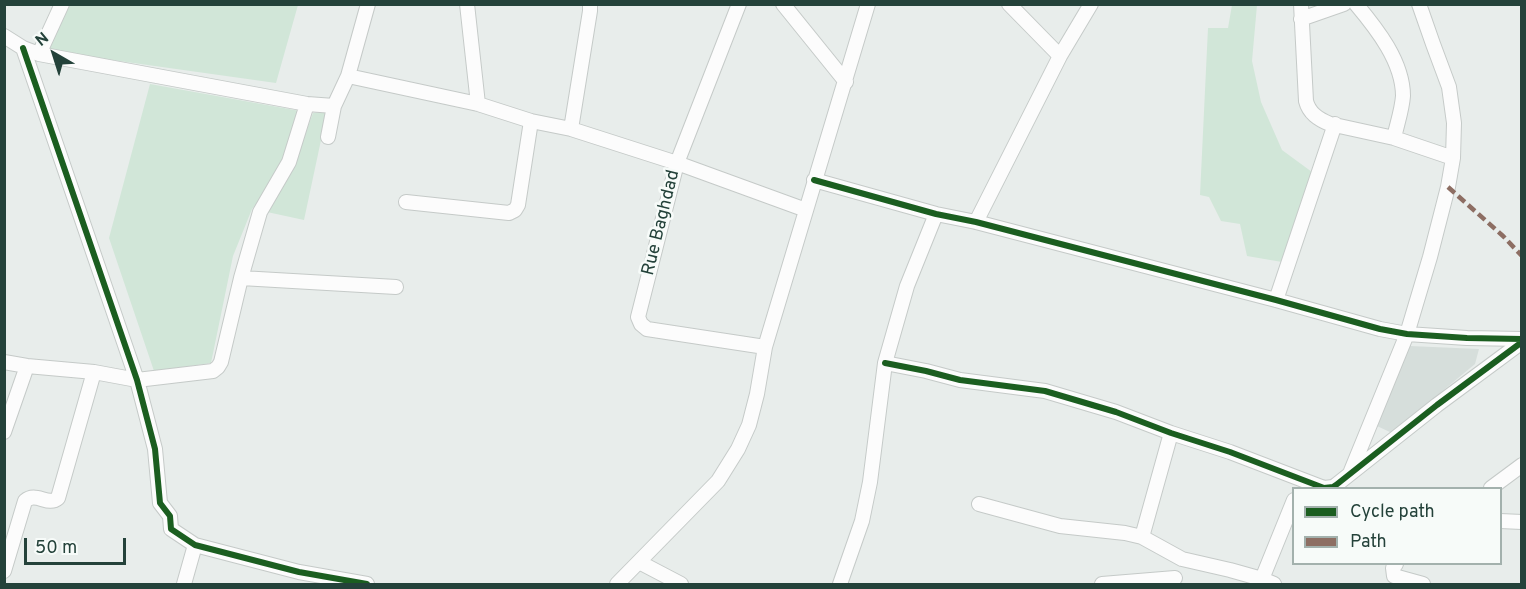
<!DOCTYPE html>
<style>
body{margin:0}
#map{position:relative;width:1526px;height:589px;overflow:hidden;background:#e8edeb;font-family:Overpass,sans-serif}
canvas{display:block}
.frame{position:absolute;inset:0;border:6px solid #24423a;pointer-events:none}
.legend{position:absolute;left:1292px;top:487px;width:210px;height:78px;box-sizing:border-box;background:#f7fbf9;border:2px solid #a3b1ad;margin:0;padding:8px 10px;list-style:none;font-size:18px;color:#24423a}
.legend li{display:flex;align-items:center;gap:12px;height:30px}
.legend b{width:30px;border:2px solid #a3b1ad}
.north{position:absolute;left:24px;top:24px;width:60px;height:60px;-webkit-text-stroke:4px #f7fbf9;paint-order:stroke;rotate:321deg;font-size:16px;font-weight:700;line-height:24px;text-align:center;color:#24423a}
.north::after{content:'';display:block;margin:auto;width:21px;height:27px;background:#24423a;clip-path:polygon(50% 0,100% 100%,50% 72%,0 100%)}
.scale{position:absolute;left:24px;top:538px;width:102px;height:27px;box-sizing:border-box;border:3px solid #24423a;border-top:0;padding-left:8px;font-size:18px;line-height:21px;white-space:nowrap;color:#24423a;-webkit-text-stroke:4px #f7fbf9;paint-order:stroke}
</style>
<div id="map">
<canvas width="1526" height="589"></canvas>
<div class="frame"></div>
<ul class="legend">
<li><b style="height:8px;background:#1b5e20"></b>Cycle path</li>
<li><b style="height:8px;background:#8d6e63"></b>Path</li>
</ul>
<div class="north">N</div>
<div class="scale">50 m</div>
</div>
<script>
const ctx = document.querySelector('canvas').getContext('2d');
ctx.lineJoin = 'round';
function fill(path, color) {
  ctx.fillStyle = color;
  ctx.fill(path, 'evenodd');
}
function strokePath(path, color, width, dash) {
  ctx.strokeStyle = color;
  ctx.lineWidth = width;
  ctx.lineCap = dash ? 'butt' : 'round';
  ctx.setLineDash(dash || []);
  ctx.stroke(path);
}
function drawText(font, color, halo, rows, align = 'center') {
  ctx.font = font + ' Overpass,sans-serif';
  ctx.lineWidth = 5;
  ctx.setLineDash([]);
  ctx.textBaseline = 'middle';
  ctx.strokeStyle = halo;
  ctx.fillStyle = color;
  for (const [text, x, y, turn = 0] of rows) {
    ctx.save();
    ctx.translate(x, y);
    ctx.rotate((+turn || 0) * Math.PI / 180);
    ctx.textAlign = isNaN(turn) ? turn : align;
    if (halo) ctx.strokeText(text, 0, 0);
    ctx.fillText(text, 0, 0);
    ctx.restore();
  }
}
fill(new Path2D(`
 M 1410,346 L 1479,349 L 1475,364 L 1392,433 L 1377,426 Z`), '#d6dedb');
fill(new Path2D(`
 M 70,5 L 298,5 L 276,83 L 48,51 Z
 M 1232,5 L 1257,5 L 1252,61 L 1261,102 L 1282,150 L 1312,172 L 1282,262 L 1247,256 L 1240,224 L 1221,221 L 1209,197 L 1200,195 L 1208,28 L 1228,28 Z
 M 150,84 L 300,111 L 282,171 L 252,209 L 233,256 L 211,363 L 154,371 L 109,238 Z
 M 327,112 L 304,220 L 267,212 L 293,167 L 313,113 Z`), '#d1e6d8');
const minor = new Path2D(`
 M 467,4 L 478,104
 M 739,4 L 677,163 L 638,317 L 641,324 L 647,329 L 765,347
 M 783,4 L 846,82
 M 1009,4 L 1060,56
 M 1301,4 L 1306,101 C 1309,113 1318,119 1330,124 L 1394,138 L 1453,158
 M 1356,4 C 1377,29 1403,62 1403,96 C 1402,110 1397,124 1394,138
 M 1301,19 L 1344,4
 M 4,36 L 23,48 L 39,54 L 307,104 L 334,106
 M 23,48 L 137,380 L 155,449 L 160,503 L 170,516 L 171,529 L 195,545 L 299,572 L 367,584
 M 39,54 L 62,4
 M 348,76 L 478,104 L 531,121 L 571,129 L 677,163 L 806,210
 M 571,129 L 590,11 L 590,4
 M 328,137 L 334,106 L 348,76 L 368,4
 M 814,180 L 936,214 L 976,222 L 1276,300 L 1380,329 L 1407,334 L 1467,338 L 1522,339
 M 406,202 L 509,213 L 515,210 L 518,205 L 531,121
 M 976,222 L 1060,56 L 1091,4
 M 241,278 L 396,287
 M 1276,300 L 1335,124
 M 4,362 L 27,366 L 94,372 L 137,380 L 213,371 L 218,367 L 221,362 L 241,278 L 260,212 L 289,162 L 307,104
 M 885,363 L 926,371 L 960,380 L 1045,391 L 1116,412 L 1171,433 L 1230,452 L 1324,488 L 1333,487 L 1336,485 L 1437,405 L 1522,342
 M 4,432 L 27,366
 M 1351,471 L 1407,334 L 1430,257 L 1448,187 L 1453,158 L 1454,123 L 1449,87 L 1433,44 L 1419,4
 M 1491,488 L 1522,465
 M 979,504 L 1060,526 L 1125,533 L 1142,537 L 1182,559 L 1230,570 L 1262,579 L 1274,584
 M 1500,521 L 1522,522
 M 1142,537 L 1171,433
 M 639,562 L 681,584
 M 1396,564 L 1393,568 L 1394,576 L 1423,584
 M 4,571 L 25,501 C 36,491 48,507 58,498 L 94,372
 M 1262,579 L 1294,500
 M 184,584 L 195,545
 M 617,584 L 718,481 L 738,449 L 749,425 L 757,394 L 765,347 L 868,4
 M 840,584 L 862,521 L 870,482 L 885,363 L 907,286 L 936,214
 M 1102,584 L 1175,578`);
strokePath(minor, '#c5cac8', 16);
strokePath(minor, '#fcfcfc', 14);
strokePath(new Path2D(`
 M 1448,187 L 1503,236 L 1522,256`), '#8d6e63', 4.5, [9, 4.5]);
strokePath(new Path2D(`
 M 23,48 L 137,380 L 155,449 L 160,503 L 170,516 L 171,529 L 195,545 L 299,572 L 367,584
 M 814,180 L 936,214 L 976,222 L 1276,300 L 1380,329 L 1407,334 L 1467,338 L 1522,339
 M 885,363 L 926,371 L 960,380 L 1045,391 L 1116,412 L 1171,433 L 1230,452 L 1324,488 L 1333,487 L 1336,485 L 1437,405 L 1522,342`), '#1b5e20', 6);
drawText('18px', '#24423a', '#f7fbf9', [
 ["Rue Baghdad",662,223,-76]
]);
</script>
